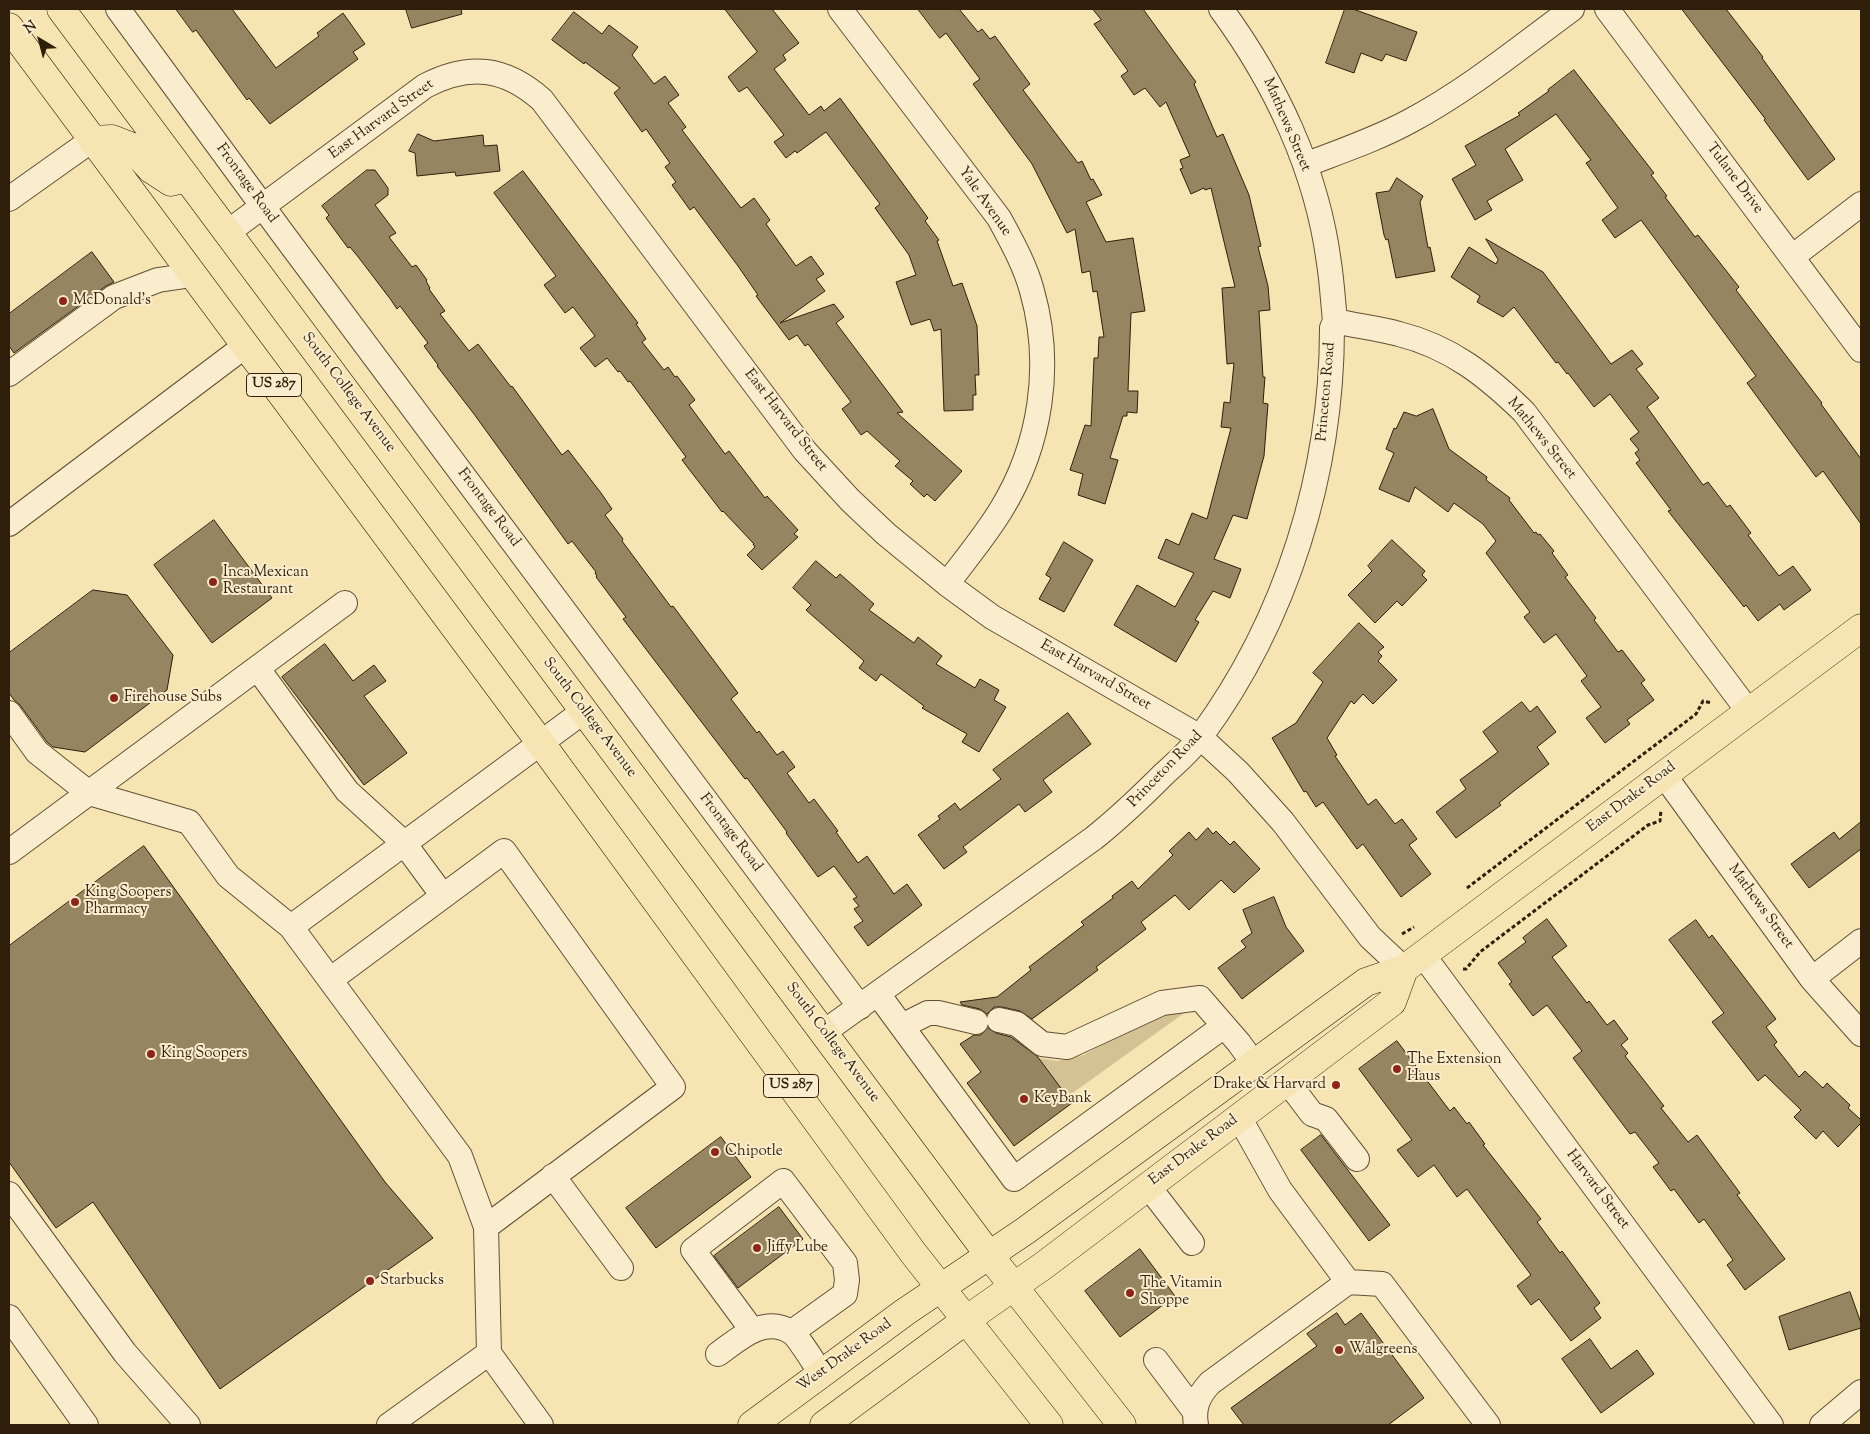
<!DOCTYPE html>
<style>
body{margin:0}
#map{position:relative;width:1870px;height:1434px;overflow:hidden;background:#f6e4b2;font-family:"Sorts Mill Goudy",serif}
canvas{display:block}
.frame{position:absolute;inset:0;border:10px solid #2f1e0a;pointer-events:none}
.north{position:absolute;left:15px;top:15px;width:50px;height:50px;-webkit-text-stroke:4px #f9edcd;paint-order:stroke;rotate:323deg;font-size:14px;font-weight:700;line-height:20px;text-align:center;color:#2f1e0a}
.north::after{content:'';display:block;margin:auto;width:18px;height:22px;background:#2f1e0a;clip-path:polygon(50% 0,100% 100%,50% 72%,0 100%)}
</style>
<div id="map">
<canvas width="1870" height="1434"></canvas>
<div class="frame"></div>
<div class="north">N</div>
</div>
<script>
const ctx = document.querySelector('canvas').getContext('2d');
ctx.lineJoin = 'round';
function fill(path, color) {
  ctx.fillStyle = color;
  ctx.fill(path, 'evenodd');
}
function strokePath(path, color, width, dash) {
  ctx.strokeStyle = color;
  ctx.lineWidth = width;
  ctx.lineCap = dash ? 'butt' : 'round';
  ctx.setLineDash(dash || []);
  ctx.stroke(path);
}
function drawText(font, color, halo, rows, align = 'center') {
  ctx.font = font + ' "Sorts Mill Goudy",serif';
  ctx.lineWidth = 4;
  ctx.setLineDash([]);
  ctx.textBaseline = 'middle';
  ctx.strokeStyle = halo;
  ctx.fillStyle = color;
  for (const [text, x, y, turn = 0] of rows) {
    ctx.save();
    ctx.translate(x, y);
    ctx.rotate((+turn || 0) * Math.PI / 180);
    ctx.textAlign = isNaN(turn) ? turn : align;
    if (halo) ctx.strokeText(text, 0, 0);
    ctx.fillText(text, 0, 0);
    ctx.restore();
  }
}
fill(new Path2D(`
 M 1187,1011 L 1067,1097 L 1038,1058 L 1058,1061 L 1084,1055 L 1143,1021 L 1164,1013 Z`), '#d4c295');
const building = new Path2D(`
 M 176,9 L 232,9 L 276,68 L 319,36 L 317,33 L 343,13 L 365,44 L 353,52 L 358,59 L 270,124 L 249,98 L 247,100 L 196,30 L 193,32 Z
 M 406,9 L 461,9 L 462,14 L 412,28 Z
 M 725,9 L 772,9 L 799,43 L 783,55 L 786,60 L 774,69 L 809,115 L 821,106 L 824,111 L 840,98 L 928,218 L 925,221 L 939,240 L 937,241 L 953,286 L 962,283 L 977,326 L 979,375 L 975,375 L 976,395 L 973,395 L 973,410 L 944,411 L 941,329 L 934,331 L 930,319 L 911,325 L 896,282 L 916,275 L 909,255 L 875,208 L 880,204 L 826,132 L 797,153 L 795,151 L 786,158 L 774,142 L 784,135 L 747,87 L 739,92 L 728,77 L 757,52 Z
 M 918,9 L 959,9 L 978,32 L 982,29 L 990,39 L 995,36 L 1030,84 L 1023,90 L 1078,163 L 1082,161 L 1091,180 L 1093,179 L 1102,195 L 1086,202 L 1106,242 L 1133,238 L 1145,311 L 1131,313 L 1128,391 L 1138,391 L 1137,413 L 1127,412 L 1127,416 L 1123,416 L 1110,458 L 1118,460 L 1105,504 L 1078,495 L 1083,474 L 1070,470 L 1085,425 L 1091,426 L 1094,358 L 1098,358 L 1099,337 L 1104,337 L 1097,291 L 1093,292 L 1090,271 L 1082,273 L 1075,229 L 1067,233 L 1032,164 L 973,84 L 980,79 L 946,33 L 940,38 Z
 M 1093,9 L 1143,9 L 1196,82 L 1194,84 L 1217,137 L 1223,134 L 1249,195 L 1261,246 L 1258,247 L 1268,286 L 1270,310 L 1259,311 L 1263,377 L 1265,377 L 1263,403 L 1268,404 L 1264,456 L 1247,519 L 1233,515 L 1214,559 L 1241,569 L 1230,598 L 1213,591 L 1195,620 L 1199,622 L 1176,662 L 1114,625 L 1137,585 L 1175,607 L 1194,573 L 1158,558 L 1166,539 L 1179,545 L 1192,513 L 1207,519 L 1231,428 L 1221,427 L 1224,402 L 1230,403 L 1234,363 L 1227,364 L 1222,288 L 1235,287 L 1211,188 L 1205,190 L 1204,188 L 1191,194 L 1180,169 L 1183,168 L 1180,160 L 1190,156 L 1166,102 L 1160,107 L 1145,88 L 1134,95 L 1121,76 L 1128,71 L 1094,24 L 1101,20 Z
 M 1345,9 L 1353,9 L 1417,32 L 1406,61 L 1386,54 L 1382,61 L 1361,53 L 1354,73 L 1326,63 Z
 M 1682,9 L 1726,9 L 1763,57 L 1762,58 L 1835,159 L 1808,180 L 1764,120 L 1765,119 Z
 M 574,12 L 602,34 L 609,25 L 638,47 L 632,55 L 654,84 L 665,76 L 679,95 L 668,103 L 686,127 L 682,130 L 741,208 L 754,198 L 770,220 L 766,224 L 796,266 L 811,256 L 824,274 L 816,279 L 825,291 L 780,323 L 834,304 L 844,317 L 836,323 L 903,412 L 897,413 L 962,471 L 935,501 L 927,494 L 924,497 L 910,484 L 913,481 L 895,466 L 900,461 L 867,431 L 861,435 L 842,409 L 851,402 L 808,344 L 805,346 L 797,335 L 789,340 L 756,296 L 758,295 L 738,266 L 694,207 L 690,210 L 672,185 L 676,182 L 665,167 L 670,163 L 646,129 L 642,132 L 614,93 L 620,88 L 585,62 L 584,64 L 552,40 Z
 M 1574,70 L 1654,173 L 1651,175 L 1667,196 L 1665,197 L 1695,237 L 1698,235 L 1739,287 L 1736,290 L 1822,403 L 1821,404 L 1861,459 L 1861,524 L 1823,471 L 1816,477 L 1747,383 L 1756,376 L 1641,220 L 1615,238 L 1602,220 L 1618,208 L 1586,163 L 1591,160 L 1556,114 L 1505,149 L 1523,180 L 1487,201 L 1492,210 L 1475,220 L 1452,179 L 1476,165 L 1465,146 L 1520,115 L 1518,113 L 1549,91 L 1548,90 Z
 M 418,134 L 434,141 L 483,135 L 484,146 L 497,145 L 500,171 L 456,176 L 455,172 L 417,176 L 415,153 L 409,151 Z
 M 367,170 L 375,170 L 388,188 L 388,195 L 375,205 L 396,233 L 389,237 L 412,267 L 416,265 L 427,280 L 426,281 L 430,288 L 429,289 L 445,311 L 440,314 L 469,351 L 478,344 L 511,387 L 512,386 L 562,455 L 568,450 L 601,493 L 612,509 L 605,515 L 623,539 L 622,541 L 671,607 L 673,606 L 738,693 L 731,699 L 757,733 L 759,731 L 777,755 L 783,751 L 795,767 L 787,773 L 809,803 L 814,799 L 838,831 L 836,832 L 858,863 L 867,856 L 894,894 L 907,884 L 922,905 L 868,946 L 854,927 L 863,921 L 854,909 L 859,906 L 853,899 L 857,897 L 834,866 L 818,877 L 786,833 L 787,832 L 747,778 L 745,779 L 623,619 L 626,617 L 596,577 L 597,576 L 595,573 L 596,572 L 572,541 L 568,544 L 474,414 L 437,366 L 438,365 L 424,346 L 428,343 L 400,306 L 397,309 L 391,300 L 359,258 L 350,247 L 348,248 L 326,218 L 329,215 L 322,206 Z
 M 523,171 L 638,323 L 636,324 L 646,339 L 642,342 L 664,370 L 668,367 L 675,377 L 677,376 L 695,400 L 689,405 L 725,454 L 729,451 L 765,498 L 767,496 L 798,530 L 794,534 L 798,537 L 762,570 L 747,555 L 755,547 L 753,544 L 754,544 L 723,511 L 722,512 L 682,460 L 686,457 L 630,381 L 628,382 L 620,371 L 618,372 L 607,358 L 595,367 L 580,348 L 595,336 L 573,307 L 565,313 L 544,285 L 556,276 L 494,193 Z
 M 1397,178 L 1423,196 L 1420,202 L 1428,248 L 1430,247 L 1435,271 L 1396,278 L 1388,239 L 1386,240 L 1384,235 L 1376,193 L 1389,191 Z
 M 1486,239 L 1543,272 L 1611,364 L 1632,350 L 1643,364 L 1636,369 L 1659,398 L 1647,407 L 1703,485 L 1708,482 L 1727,507 L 1730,505 L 1751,533 L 1748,535 L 1779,576 L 1793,566 L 1811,590 L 1784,610 L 1780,604 L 1758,621 L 1746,605 L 1744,607 L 1668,511 L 1671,510 L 1636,463 L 1640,460 L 1635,453 L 1639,450 L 1630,439 L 1639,432 L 1610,394 L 1594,407 L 1568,373 L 1567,374 L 1558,362 L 1556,363 L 1514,307 L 1503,317 L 1477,302 L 1480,296 L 1451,277 L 1469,247 L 1496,264 L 1498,260 Z
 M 92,252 L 114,282 L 106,286 L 14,353 L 9,346 L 9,314 Z
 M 1433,409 L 1449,449 L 1487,477 L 1486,480 L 1510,498 L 1509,500 L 1534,533 L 1536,532 L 1538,535 L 1540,534 L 1554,551 L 1552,553 L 1568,575 L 1565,577 L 1596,618 L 1594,620 L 1618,652 L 1622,650 L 1645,680 L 1641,683 L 1654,700 L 1627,720 L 1630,724 L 1605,743 L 1586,718 L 1601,707 L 1581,681 L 1587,676 L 1556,634 L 1544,643 L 1524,617 L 1530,612 L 1486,553 L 1496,541 L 1483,524 L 1454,503 L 1448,512 L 1415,487 L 1409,502 L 1379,489 L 1394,453 L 1386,449 L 1394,428 L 1396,429 L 1404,412 L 1416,416 Z
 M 214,520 L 272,598 L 212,643 L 154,565 Z
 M 1392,540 L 1425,571 L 1422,575 L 1427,580 L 1402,606 L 1397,601 L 1375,623 L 1348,595 L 1372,571 L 1368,566 Z
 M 1064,542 L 1093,560 L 1064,612 L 1039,599 L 1051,578 L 1046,575 Z
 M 816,561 L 836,578 L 840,574 L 874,604 L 869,610 L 914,643 L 918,637 L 942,656 L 936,664 L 975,688 L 980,679 L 999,690 L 994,700 L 1006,707 L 979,752 L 962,742 L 967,734 L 922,708 L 924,706 L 881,674 L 876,681 L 859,668 L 864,661 L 806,610 L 811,605 L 793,588 Z
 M 93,590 L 127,595 L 173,655 L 167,690 L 85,752 L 53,747 L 47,742 L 20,705 L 14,700 L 9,693 L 9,653 Z
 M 1359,623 L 1384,647 L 1378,652 L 1382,656 L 1378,661 L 1397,680 L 1373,704 L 1363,694 L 1354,704 L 1351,701 L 1327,738 L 1337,755 L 1335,756 L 1368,805 L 1376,799 L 1395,824 L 1402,819 L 1417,839 L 1409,845 L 1431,874 L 1401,897 L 1363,844 L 1357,849 L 1323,802 L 1316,807 L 1306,791 L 1304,792 L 1272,738 L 1296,723 L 1323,682 L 1313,673 Z
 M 325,644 L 353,681 L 374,665 L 386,681 L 364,696 L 407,753 L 364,785 L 282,677 Z
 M 1522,702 L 1530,712 L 1537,706 L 1556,732 L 1537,747 L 1549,764 L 1510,794 L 1499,803 L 1501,805 L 1456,838 L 1436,812 L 1466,789 L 1460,780 L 1498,752 L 1483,732 Z
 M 1068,713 L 1091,744 L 1043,780 L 1052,792 L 1025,812 L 1019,804 L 963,847 L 967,852 L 944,869 L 918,835 L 940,819 L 938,816 L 955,803 L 960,810 L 1001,779 L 993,770 Z
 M 1861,822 L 1861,849 L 1809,888 L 1791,864 L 1834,832 L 1839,839 Z
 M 1208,828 L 1213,834 L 1216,831 L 1230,845 L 1234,841 L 1260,869 L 1234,893 L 1221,880 L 1189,910 L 1175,895 L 1141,922 L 1146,929 L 1096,967 L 1098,970 L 1032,1019 L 1020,1011 L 1002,1007 L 994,1007 L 987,1014 L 980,1009 L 962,1005 L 960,1002 L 997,997 L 1031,970 L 1029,967 L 1084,925 L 1081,922 L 1113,898 L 1112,896 L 1132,881 L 1138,889 L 1173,855 L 1169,851 L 1189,832 L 1196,840 Z
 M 144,846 L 385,1182 L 433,1238 L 220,1389 L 93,1202 L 56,1228 L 9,1162 L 9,946 Z
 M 1274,897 L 1286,927 L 1304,951 L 1242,999 L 1218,968 L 1246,947 L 1241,941 L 1252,933 L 1243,910 Z
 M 1547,919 L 1567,946 L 1552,957 L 1587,1003 L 1589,1001 L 1607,1025 L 1614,1020 L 1628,1039 L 1621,1045 L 1628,1053 L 1625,1056 L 1664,1106 L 1661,1108 L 1688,1142 L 1697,1135 L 1740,1193 L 1737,1195 L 1785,1259 L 1745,1290 L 1727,1265 L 1733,1260 L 1704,1219 L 1699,1223 L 1674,1189 L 1671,1191 L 1653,1167 L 1659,1163 L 1635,1132 L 1630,1134 L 1573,1058 L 1582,1051 L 1547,1005 L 1533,1016 L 1509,984 L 1512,982 L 1498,963 L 1526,942 L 1523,938 Z
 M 1696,920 L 1709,938 L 1712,935 L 1776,1019 L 1766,1027 L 1777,1042 L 1774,1045 L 1799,1077 L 1805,1071 L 1823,1088 L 1827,1083 L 1850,1105 L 1848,1108 L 1861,1120 L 1861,1123 L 1838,1147 L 1823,1131 L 1816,1139 L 1794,1117 L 1801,1110 L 1765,1075 L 1758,1081 L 1712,1022 L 1724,1013 L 1669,940 Z
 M 988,1028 L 996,1033 L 1011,1037 L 1037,1056 L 1072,1103 L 1014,1146 L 967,1083 L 981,1072 L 960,1044 L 974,1035 L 980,1035 Z
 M 1397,1041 L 1450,1111 L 1454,1107 L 1467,1124 L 1469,1122 L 1485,1144 L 1483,1145 L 1541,1219 L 1537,1222 L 1560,1253 L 1562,1251 L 1600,1303 L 1594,1308 L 1601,1318 L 1571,1341 L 1539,1299 L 1531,1305 L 1517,1286 L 1531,1275 L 1467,1189 L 1457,1197 L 1434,1165 L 1418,1177 L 1397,1150 L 1412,1140 L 1359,1069 Z
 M 1321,1135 L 1390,1225 L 1369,1241 L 1301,1150 Z
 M 721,1137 L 751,1177 L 656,1248 L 626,1208 Z
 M 779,1207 L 803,1239 L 738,1288 L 714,1256 Z
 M 1140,1249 L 1175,1296 L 1120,1337 L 1085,1291 Z
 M 1850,1292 L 1861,1323 L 1861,1328 L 1789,1350 L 1779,1317 Z
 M 1337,1313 L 1345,1325 L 1361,1313 L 1424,1398 L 1388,1425 L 1244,1425 L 1231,1408 L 1317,1346 L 1307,1334 Z
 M 1590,1339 L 1611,1369 L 1637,1350 L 1654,1374 L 1601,1413 L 1562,1359 Z`);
fill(building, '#968561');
strokePath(building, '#2f1e0a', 1);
const minor = new Path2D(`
 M 118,9 L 283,234 L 860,1007
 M 840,9 L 999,218 C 1012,242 1025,265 1032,291 C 1053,365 1041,445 1001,510 C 985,536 965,560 947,584
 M 1607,9 L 1861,350
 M 1305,165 C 1341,151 1377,139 1410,121 C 1468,90 1519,48 1572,9
 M 9,199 L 92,140
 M 228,232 L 425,86 C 469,63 505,67 542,100 L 805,451 L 850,500 L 886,534 L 947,584 L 992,617 L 1200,737 L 1238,772 L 1283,822 L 1370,937 L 1404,969
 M 1792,257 L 1861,204
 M 1335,321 C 1356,326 1378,328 1399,334 C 1451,347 1487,376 1524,412 L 1749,712
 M 9,374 L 114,297 L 158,280 L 192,275
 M 9,524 L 245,346
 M 258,669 L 347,791 L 404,843 L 443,896
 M 9,713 L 37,752 L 89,793 L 189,822 L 228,876 L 291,927 L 460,1156 L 486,1227 L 489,1353 L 541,1425
 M 1664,775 L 1812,979 L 1861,1034
 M 9,852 L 345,603
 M 291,927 L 584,711
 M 1423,955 L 1771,1425
 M 1812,979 L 1861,941
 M 330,980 L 504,851 L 673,1087 L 486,1227
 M 878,994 L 1014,1179 L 1224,1026
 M 999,1020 L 1017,1024 L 1042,1044 L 1067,1047 L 1162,1003 L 1200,998 L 1239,1043 L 1254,1064
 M 902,1026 L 928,1013 L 938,1013 L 976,1022
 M 824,1032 L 1094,838 C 1119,818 1142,796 1164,774 C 1177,762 1191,750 1201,736 C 1287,619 1332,473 1332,328 L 1335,321 C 1333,302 1332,282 1329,263 C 1317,171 1276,84 1221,9
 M 1287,1081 L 1312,1114 L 1326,1119 L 1357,1159
 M 1239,1117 L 1280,1190 L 1348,1282
 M 553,1176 L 621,1268
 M 1148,1186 L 1192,1243
 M 9,1194 L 125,1353 L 188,1425
 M 9,1317 L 86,1425
 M 752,1330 L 693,1250 L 783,1181 L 845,1263 L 847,1280 L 845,1294 L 792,1332
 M 718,1354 C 739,1339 764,1315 791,1332 C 798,1336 815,1365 821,1373
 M 1156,1360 L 1195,1412
 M 389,1425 L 489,1353
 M 1196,1425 C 1193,1408 1198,1396 1210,1383 L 1348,1282 L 1382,1284 L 1488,1425
 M 1822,1425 L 1861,1392`);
const major = new Path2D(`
 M 752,1425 L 905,1312 L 1025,1231 L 1366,982 L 1404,969 L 1861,628
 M 824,1425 L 966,1320 L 1043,1266 L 1392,1002 L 1404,969`);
const highway = new Path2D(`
 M 61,9 L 989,1255 L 1122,1425
 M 9,27 L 540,742 L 914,1254 L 1049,1425
 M 92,140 L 112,139 L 130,146 L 151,169 L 171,182 L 187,178`);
strokePath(minor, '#615034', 26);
strokePath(major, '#2f1e0a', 29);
strokePath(highway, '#2f1e0a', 29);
strokePath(new Path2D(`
 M 1467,888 L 1696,714 L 1703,701 L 1712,703
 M 1402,934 L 1414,927
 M 1463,969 L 1466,969 L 1480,952 L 1648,825 L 1660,821 L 1661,810`), '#2f1e0a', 3, [4, 2.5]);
strokePath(minor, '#f9edcd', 24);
strokePath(major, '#f6e4b2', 28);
strokePath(highway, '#f6e4b2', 28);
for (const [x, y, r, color] of [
 [63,301,5,"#8f2418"],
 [213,582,5,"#8f2418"],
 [114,698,5,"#8f2418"],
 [75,902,5,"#8f2418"],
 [151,1054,5,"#8f2418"],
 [1397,1069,5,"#8f2418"],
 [1336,1085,5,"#8f2418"],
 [1024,1099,5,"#8f2418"],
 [715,1152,5,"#8f2418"],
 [757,1248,5,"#8f2418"],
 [370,1281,5,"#8f2418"],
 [1130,1293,5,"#8f2418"],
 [1339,1350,5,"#8f2418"]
]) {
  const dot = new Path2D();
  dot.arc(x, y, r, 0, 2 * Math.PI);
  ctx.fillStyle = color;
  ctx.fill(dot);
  strokePath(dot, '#f9edcd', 2);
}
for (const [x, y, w] of [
 [274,385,55],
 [791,1086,55]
]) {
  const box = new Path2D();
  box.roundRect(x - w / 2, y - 11.5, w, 23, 4);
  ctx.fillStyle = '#f9edcd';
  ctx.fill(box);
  strokePath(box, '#2f1e0a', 1);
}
drawText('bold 14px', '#2f1e0a', null, [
 ["US 287",274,385],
 ["US 287",791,1086]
]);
drawText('15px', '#2f1e0a', '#f9edcd', [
 ["East Harvard Street",382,120,-36],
 ["Mathews Street",1286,125,67],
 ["Tulane Drive",1734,179,53],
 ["Frontage Road",246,184,54],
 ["Yale Avenue",984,202,55],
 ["Princeton Road",1327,392,-85],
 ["South College Avenue",348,393,53],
 ["East Harvard Street",785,421,52],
 ["Mathews Street",1541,439,51],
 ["Frontage Road",488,508,53],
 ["East Harvard Street",1095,676,30],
 ["South College Avenue",589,718,53],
 ["Princeton Road",1166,770,-46],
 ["East Drake Road",1632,798,-37],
 ["Frontage Road",730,833,53],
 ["Mathews Street",1760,907,54],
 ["South College Avenue",832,1043,53],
 ["East Drake Road",1194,1151,-37],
 ["Harvard Street",1597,1190,53],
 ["West Drake Road",845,1356,-36]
]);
drawText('15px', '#2f1e0a', '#f9edcd', [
 ["McDonald's",73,301],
 ["Inca Mexican",223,573],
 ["Restaurant",223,590],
 ["Firehouse Subs",124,698],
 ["King Soopers",85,893],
 ["Pharmacy",85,910],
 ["King Soopers",161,1054],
 ["The Extension",1407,1060],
 ["Haus",1407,1077],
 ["Drake & Harvard",1326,1085,"right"],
 ["KeyBank",1034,1099],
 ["Chipotle",725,1152],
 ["Jiffy Lube",767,1248],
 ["Starbucks",380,1281],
 ["The Vitamin",1140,1284],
 ["Shoppe",1140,1301],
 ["Walgreens",1349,1350]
], 'left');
</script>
